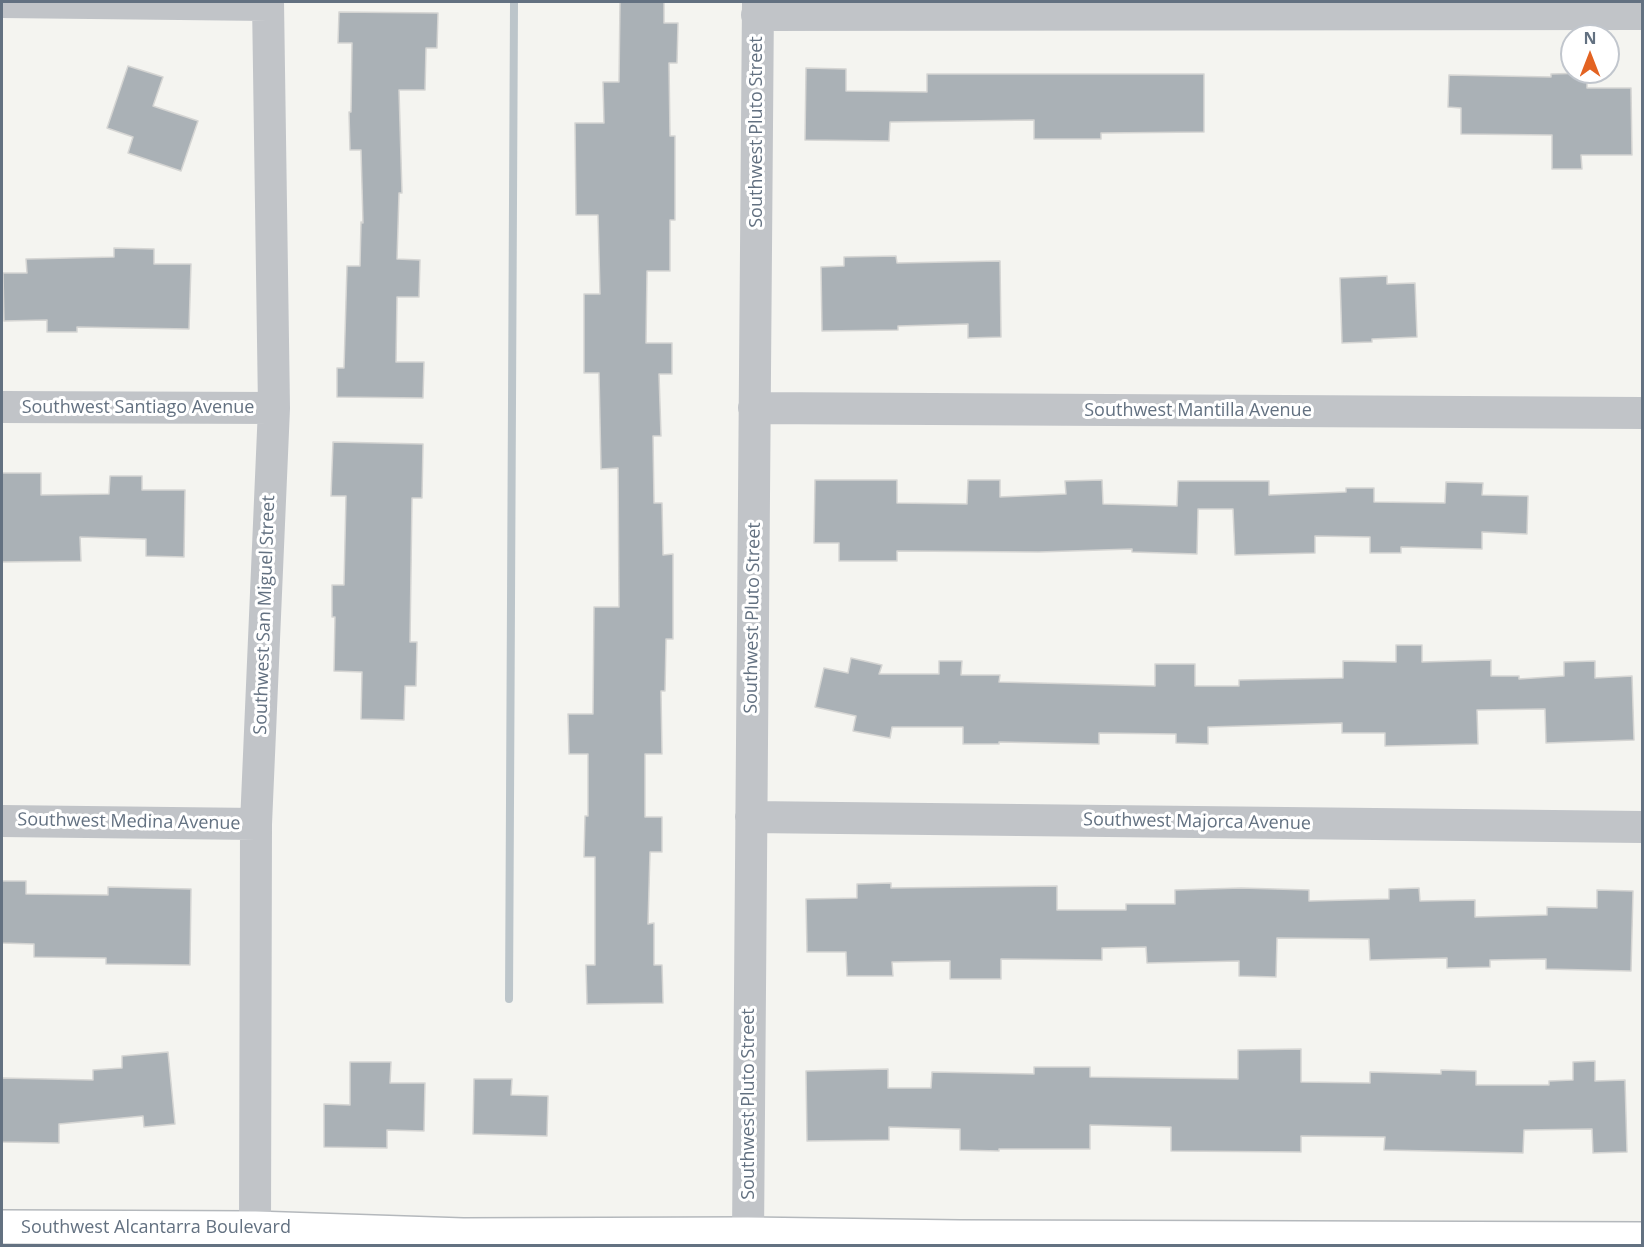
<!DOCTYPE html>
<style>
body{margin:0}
#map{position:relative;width:1644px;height:1247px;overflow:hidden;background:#f4f4f0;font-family:"Open Sans",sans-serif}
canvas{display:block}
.frame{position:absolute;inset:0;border:3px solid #637181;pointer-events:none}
.north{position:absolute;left:1560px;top:24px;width:60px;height:60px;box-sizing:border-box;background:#fff;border:2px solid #c1c6cd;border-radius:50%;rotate:0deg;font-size:16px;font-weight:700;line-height:24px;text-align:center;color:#637181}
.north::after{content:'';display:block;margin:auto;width:21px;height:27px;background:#e36322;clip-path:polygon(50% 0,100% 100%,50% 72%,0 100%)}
</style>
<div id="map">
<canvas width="1644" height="1247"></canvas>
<div class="frame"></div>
<div class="north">N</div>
</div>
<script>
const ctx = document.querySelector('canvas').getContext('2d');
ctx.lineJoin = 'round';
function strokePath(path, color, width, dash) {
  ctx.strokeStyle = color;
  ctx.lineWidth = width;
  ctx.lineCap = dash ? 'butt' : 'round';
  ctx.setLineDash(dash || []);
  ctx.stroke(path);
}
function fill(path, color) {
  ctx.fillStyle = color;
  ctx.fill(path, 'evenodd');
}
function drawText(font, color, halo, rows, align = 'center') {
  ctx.font = font + ' "Open Sans",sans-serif';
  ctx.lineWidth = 6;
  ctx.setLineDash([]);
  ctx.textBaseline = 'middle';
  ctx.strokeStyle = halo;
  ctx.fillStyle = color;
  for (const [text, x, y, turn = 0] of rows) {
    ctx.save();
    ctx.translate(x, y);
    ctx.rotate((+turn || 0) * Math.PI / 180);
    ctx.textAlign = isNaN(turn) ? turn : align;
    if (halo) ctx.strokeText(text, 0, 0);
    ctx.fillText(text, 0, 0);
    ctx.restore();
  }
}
strokePath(new Path2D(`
 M 509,999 L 514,2`), '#bcc5ca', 8);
const building = new Path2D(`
 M 620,2 L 664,2 L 664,23 L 678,23 L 677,63 L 669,63 L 670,136 L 675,136 L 675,220 L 670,220 L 670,271 L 647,271 L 646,343 L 672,343 L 672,374 L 659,374 L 661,436 L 653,436 L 654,503 L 662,503 L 663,555 L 673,554 L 673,639 L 666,639 L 665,691 L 661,691 L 662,754 L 645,754 L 645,817 L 662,817 L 662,852 L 650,852 L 648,924 L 654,923 L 654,965 L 662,965 L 663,1003 L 587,1004 L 586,965 L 595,965 L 595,857 L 584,857 L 585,816 L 588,816 L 588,754 L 569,754 L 568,714 L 593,714 L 594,607 L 619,607 L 618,468 L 601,469 L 599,373 L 584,373 L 584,294 L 600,294 L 598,215 L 576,215 L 575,123 L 604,123 L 603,82 L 619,82 Z
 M 339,12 L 438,13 L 437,48 L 426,48 L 425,90 L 399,90 L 402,193 L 399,193 L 397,259 L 420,260 L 419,297 L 397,297 L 396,362 L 424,362 L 423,398 L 337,397 L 337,368 L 344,368 L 347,266 L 360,266 L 361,222 L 363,223 L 361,150 L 350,150 L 349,112 L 351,112 L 352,43 L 338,43 Z
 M 128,66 L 163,77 L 153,106 L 198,121 L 181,171 L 128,153 L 133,137 L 107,128 Z
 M 806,68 L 846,69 L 846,91 L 927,92 L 927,74 L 1204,74 L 1204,132 L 1101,133 L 1101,139 L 1034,139 L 1034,120 L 890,122 L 889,141 L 805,140 Z
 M 1587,73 L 1587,88 L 1631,88 L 1632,155 L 1581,155 L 1582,169 L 1552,169 L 1552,135 L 1461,134 L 1461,108 L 1448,107 L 1449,75 L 1551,77 L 1551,74 Z
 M 114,248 L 154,249 L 154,264 L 191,264 L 189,329 L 77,327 L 77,332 L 47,332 L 47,320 L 4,321 L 3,273 L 27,273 L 26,259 L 114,257 Z
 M 896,256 L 897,263 L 1000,261 L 1001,337 L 968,338 L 968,324 L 898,326 L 898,330 L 822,331 L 821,267 L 844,266 L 844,257 Z
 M 1387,276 L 1387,284 L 1415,283 L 1417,337 L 1372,339 L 1372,342 L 1342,343 L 1340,278 Z
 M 333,442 L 423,444 L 422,498 L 412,498 L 410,642 L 417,642 L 416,686 L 405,686 L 404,720 L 361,719 L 362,672 L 334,671 L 335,617 L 332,617 L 332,585 L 344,585 L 346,496 L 331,496 Z
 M 2,473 L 41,473 L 41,495 L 109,494 L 110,476 L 142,476 L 142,490 L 185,490 L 184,557 L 146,556 L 146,539 L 80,537 L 81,561 L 2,562 Z
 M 815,480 L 897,480 L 897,503 L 967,504 L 968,480 L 1000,480 L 1000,497 L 1066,494 L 1065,481 L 1102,480 L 1103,504 L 1177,506 L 1178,481 L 1269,481 L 1269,495 L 1346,492 L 1346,488 L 1374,488 L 1374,502 L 1445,503 L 1446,482 L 1483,483 L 1482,495 L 1528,496 L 1527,534 L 1482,532 L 1482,549 L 1401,547 L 1401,553 L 1370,553 L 1370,537 L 1315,536 L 1315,553 L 1235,555 L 1233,509 L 1198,509 L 1197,554 L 1132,552 L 1132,549 L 1039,552 L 897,551 L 897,561 L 839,561 L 839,543 L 814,543 Z
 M 1396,645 L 1422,645 L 1422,662 L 1491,660 L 1491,676 L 1519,676 L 1519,679 L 1564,676 L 1564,662 L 1595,661 L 1595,678 L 1632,676 L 1634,740 L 1546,743 L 1545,709 L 1477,710 L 1478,744 L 1385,746 L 1385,733 L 1342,733 L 1342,723 L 1208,727 L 1208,744 L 1176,743 L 1176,734 L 1099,733 L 1099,744 L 999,742 L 999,744 L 963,744 L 963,727 L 892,727 L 890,738 L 853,731 L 856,716 L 815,707 L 824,668 L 848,673 L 851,658 L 882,665 L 879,674 L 939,674 L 939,661 L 962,661 L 961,675 L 1000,675 L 999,682 L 1155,686 L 1155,664 L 1195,664 L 1195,686 L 1239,686 L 1239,680 L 1343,678 L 1343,661 L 1396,662 Z
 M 2,881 L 26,881 L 26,894 L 108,895 L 108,887 L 191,889 L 190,965 L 106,964 L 106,958 L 34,957 L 34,944 L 2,943 Z
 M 891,883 L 891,888 L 1057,886 L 1057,910 L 1126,910 L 1126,904 L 1175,904 L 1175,890 L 1241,888 L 1309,890 L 1309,901 L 1389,899 L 1389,889 L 1419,888 L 1420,901 L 1475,900 L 1475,917 L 1547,915 L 1547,907 L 1597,908 L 1597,890 L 1633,891 L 1631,971 L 1546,969 L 1546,959 L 1490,960 L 1490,967 L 1447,968 L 1447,958 L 1370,960 L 1369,939 L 1277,938 L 1276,977 L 1239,976 L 1239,961 L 1147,963 L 1146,947 L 1102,948 L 1102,960 L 1001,959 L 1001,979 L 950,979 L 950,961 L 892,962 L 893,976 L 847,976 L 846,952 L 807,952 L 806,899 L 857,898 L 857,884 Z
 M 1301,1049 L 1301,1082 L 1370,1083 L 1370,1072 L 1441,1074 L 1441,1070 L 1476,1071 L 1476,1085 L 1549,1085 L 1549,1081 L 1573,1080 L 1573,1062 L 1595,1061 L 1595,1081 L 1625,1080 L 1627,1152 L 1593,1153 L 1592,1129 L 1524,1130 L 1523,1153 L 1384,1150 L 1385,1137 L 1301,1136 L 1301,1152 L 1171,1151 L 1171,1127 L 1090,1125 L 1090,1149 L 999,1149 L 999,1151 L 960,1150 L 960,1129 L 889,1127 L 889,1140 L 807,1141 L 806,1071 L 888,1069 L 888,1088 L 931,1088 L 932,1072 L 1034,1074 L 1034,1067 L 1090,1067 L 1090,1077 L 1238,1079 L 1238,1050 Z
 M 168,1052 L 175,1124 L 144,1127 L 143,1116 L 59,1124 L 59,1143 L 2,1142 L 2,1078 L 93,1080 L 93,1070 L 122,1068 L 122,1056 Z
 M 350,1062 L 391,1062 L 390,1083 L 425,1083 L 424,1131 L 387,1130 L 387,1148 L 324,1147 L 324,1104 L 350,1105 Z
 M 474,1079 L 512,1079 L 511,1095 L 548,1096 L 547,1136 L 473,1134 Z`);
fill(building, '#aab1b6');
strokePath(building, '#d5d5d3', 1.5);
const secondary = new Path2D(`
 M 2,1227 L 255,1228 L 463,1235 L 748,1234 L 960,1237 L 1642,1239`);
strokePath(secondary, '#b4b8bc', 36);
strokePath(new Path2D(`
 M 2,2 L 268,5
 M 757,15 L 1642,14
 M 2,407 L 274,408
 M 754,408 L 1642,413
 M 751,817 L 1642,827
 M 2,821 L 256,824
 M 255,1228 L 256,824 L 274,408 L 268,2
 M 748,1234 L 758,2`), '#c1c4c8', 32);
strokePath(secondary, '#fff', 33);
drawText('18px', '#637181', '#fff', [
 ["Southwest Pluto Street",757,132,-90],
 ["Southwest Santiago Avenue",138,408],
 ["Southwest Mantilla Avenue",1198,411],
 ["Southwest San Miguel Street",265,615,-88],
 ["Southwest Pluto Street",753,618,-89],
 ["Southwest Medina Avenue",129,822,1],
 ["Southwest Majorca Avenue",1197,822,1],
 ["Southwest Pluto Street",749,1104,-90],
 ["Southwest Alcantarra Boulevard",156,1228]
]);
</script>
